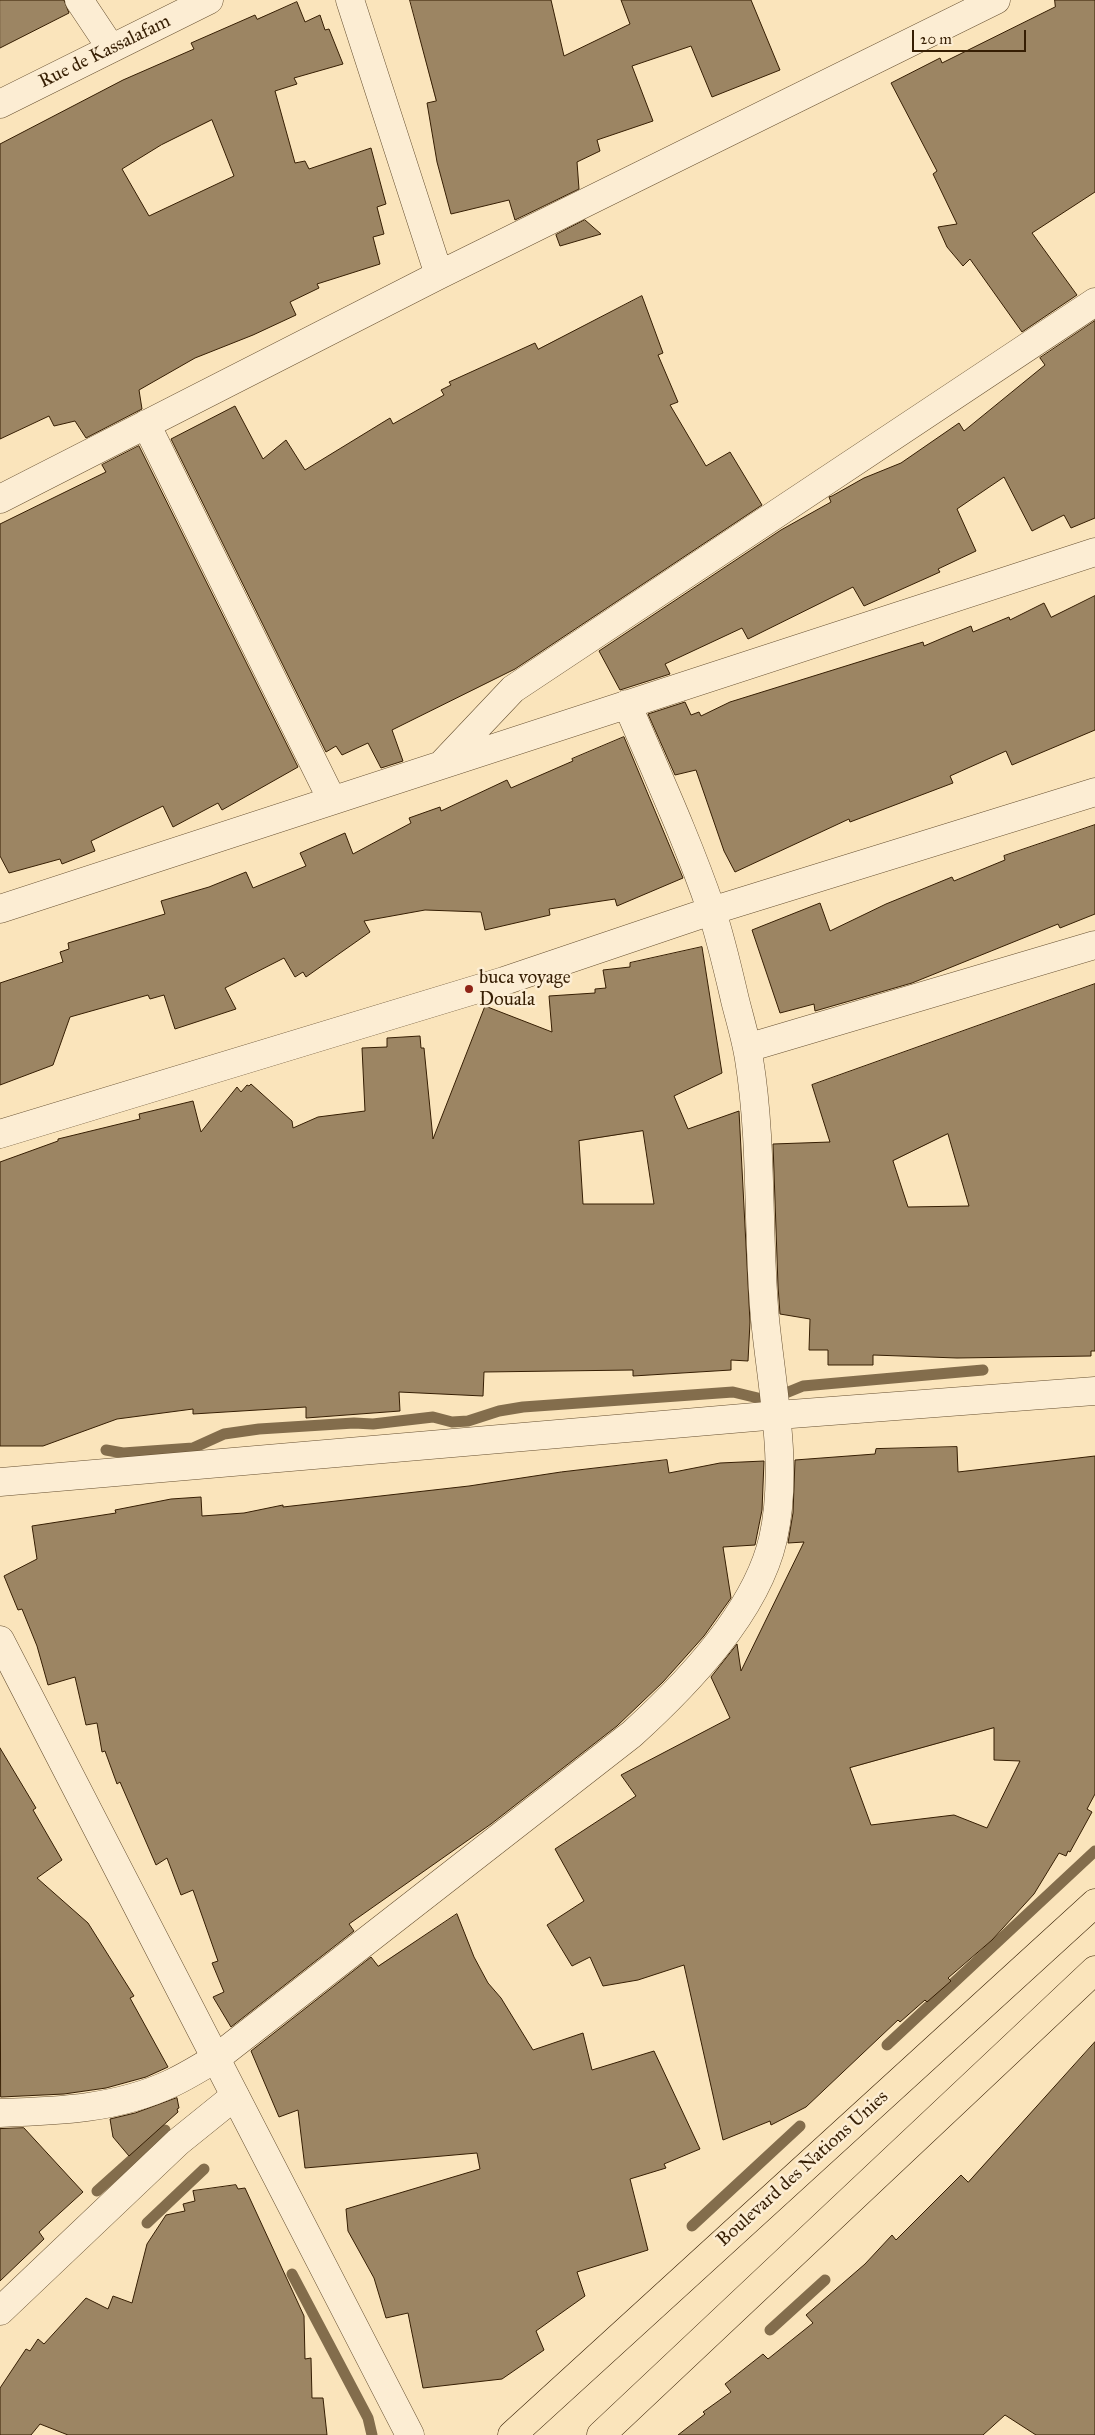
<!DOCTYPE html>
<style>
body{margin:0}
#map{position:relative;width:1095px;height:2435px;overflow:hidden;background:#fae4bb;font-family:"IM FELL Great Primer",serif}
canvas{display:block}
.scale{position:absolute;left:912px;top:30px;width:114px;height:22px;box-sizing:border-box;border:2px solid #361e03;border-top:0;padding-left:6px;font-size:15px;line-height:18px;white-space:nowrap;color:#361e03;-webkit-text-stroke:4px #fcedd3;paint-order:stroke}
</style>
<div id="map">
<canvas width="1095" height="2435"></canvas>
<div class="scale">20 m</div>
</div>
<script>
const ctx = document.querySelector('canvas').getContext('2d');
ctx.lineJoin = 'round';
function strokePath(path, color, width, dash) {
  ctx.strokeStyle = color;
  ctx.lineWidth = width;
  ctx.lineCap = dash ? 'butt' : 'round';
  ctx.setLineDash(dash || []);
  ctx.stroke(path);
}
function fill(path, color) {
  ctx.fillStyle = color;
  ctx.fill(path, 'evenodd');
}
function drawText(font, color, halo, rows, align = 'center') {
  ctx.font = font + ' "IM FELL Great Primer",serif';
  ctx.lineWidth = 5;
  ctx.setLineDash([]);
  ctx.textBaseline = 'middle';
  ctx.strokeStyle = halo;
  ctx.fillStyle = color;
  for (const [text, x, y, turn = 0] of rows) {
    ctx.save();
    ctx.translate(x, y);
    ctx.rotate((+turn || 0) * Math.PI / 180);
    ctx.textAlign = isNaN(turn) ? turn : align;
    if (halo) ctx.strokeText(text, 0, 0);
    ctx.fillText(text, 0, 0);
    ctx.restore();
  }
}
strokePath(new Path2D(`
 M 106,1450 L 123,1453 L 193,1448 L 224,1434 L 259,1429 L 354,1423 L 373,1424 L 433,1417 L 452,1422 L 468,1421 L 499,1411 L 523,1407 L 733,1392 L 762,1399 L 781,1395 L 803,1386 L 983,1370
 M 887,2045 L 1095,1851
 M 97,2191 L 165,2130
 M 147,2223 L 204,2169
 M 692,2226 L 800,2126
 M 292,2274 L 368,2418 L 372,2435
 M 770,2330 L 825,2280`), '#836d4c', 11);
const building = new Path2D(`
 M 0,0 L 64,0 L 69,13 L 0,48 Z
 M 410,0 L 551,0 L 564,56 L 630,24 L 621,0 L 751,0 L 780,70 L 712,97 L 691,46 L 632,66 L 653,121 L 597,140 L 600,151 L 577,162 L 579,189 L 515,220 L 509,200 L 451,214 L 437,162 L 427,103 L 436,101 Z
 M 1055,0 L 1095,0 L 1095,192 L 1032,233 L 1077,295 L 1022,332 L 970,259 L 963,266 L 947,247 L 938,227 L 957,224 L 933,174 L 937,171 L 891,83 L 940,58 L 942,63 L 1055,7 Z
 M 297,2 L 305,22 L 320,15 L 325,30 L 329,29 L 343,64 L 294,78 L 297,84 L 275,91 L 295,163 L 305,161 L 309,169 L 371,148 L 386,204 L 377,207 L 384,234 L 373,237 L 380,264 L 317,284 L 319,288 L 290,302 L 296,315 L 253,335 L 195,358 L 139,390 L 142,409 L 86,438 L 75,421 L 54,426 L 49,416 L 0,439 L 0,144 L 123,80 L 194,49 L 191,43 L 255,15 L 257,19 ZM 212,120 L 234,176 L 149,216 L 122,169 L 161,145 Z
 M 585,220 L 601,234 L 560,246 L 556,235 Z
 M 642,296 L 663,353 L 658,355 L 678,402 L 670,405 L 706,466 L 730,452 L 762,505 L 515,669 L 392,730 L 403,761 L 381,768 L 368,743 L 342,755 L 336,746 L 326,752 L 171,439 L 235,406 L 263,459 L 286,440 L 305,470 L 390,418 L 393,424 L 444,395 L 441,390 L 451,385 L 449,382 L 535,343 L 538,349 Z
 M 1095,321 L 1095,518 L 1071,528 L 1064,515 L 1032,531 L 1004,477 L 957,509 L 976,551 L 938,569 L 940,572 L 864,606 L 853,587 L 748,639 L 742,628 L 665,664 L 670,674 L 620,690 L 599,651 L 781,530 L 831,502 L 829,497 L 832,496 L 864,478 L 901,463 L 959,423 L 964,431 L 1045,365 L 1040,358 Z
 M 139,446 L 298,767 L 222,810 L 218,803 L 173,827 L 163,806 L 91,841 L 95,851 L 62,864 L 60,859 L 9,873 L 0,856 L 0,524 L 106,472 L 102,465 Z
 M 1095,596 L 1095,730 L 1012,765 L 1006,751 L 950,776 L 953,783 L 850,822 L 849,819 L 735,872 L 724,851 L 696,770 L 675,775 L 648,714 L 685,702 L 691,715 L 699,712 L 701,716 L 730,702 L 923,642 L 924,646 L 971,626 L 973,632 L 1009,617 L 1010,620 L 1044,603 L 1051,617 Z
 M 624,737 L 683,878 L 617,906 L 615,899 L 549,909 L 550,915 L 485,930 L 481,912 L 425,910 L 364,921 L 370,932 L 306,977 L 303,972 L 295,977 L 284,958 L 225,988 L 236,1009 L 175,1029 L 164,995 L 150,999 L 148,995 L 70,1017 L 53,1065 L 0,1085 L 0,983 L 63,962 L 60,952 L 69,949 L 68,943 L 165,914 L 161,901 L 209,887 L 246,872 L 253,888 L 306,866 L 300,853 L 345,833 L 353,854 L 411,823 L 409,818 L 440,807 L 441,811 L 507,780 L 511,788 L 573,761 L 572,759 Z
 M 1095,825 L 1095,914 L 1060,928 L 1058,924 L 912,983 L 815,1011 L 814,1004 L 780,1013 L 752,930 L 820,903 L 830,931 L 886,904 L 952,877 L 954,881 L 1005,860 L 1004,856 Z
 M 702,947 L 722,1073 L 674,1096 L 688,1129 L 739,1111 L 750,1322 L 748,1361 L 731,1360 L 731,1370 L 633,1376 L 633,1370 L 484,1372 L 483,1396 L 399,1392 L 400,1411 L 306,1418 L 306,1407 L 193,1414 L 193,1409 L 117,1419 L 43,1446 L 0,1446 L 0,1162 L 58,1141 L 58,1139 L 140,1119 L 139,1114 L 193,1101 L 201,1132 L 237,1087 L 241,1092 L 247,1085 L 249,1086 L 251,1084 L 292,1121 L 293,1128 L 318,1117 L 365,1111 L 362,1048 L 387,1047 L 387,1038 L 420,1036 L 421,1048 L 424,1048 L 433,1139 L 485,1006 L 552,1032 L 549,996 L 595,993 L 595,989 L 606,988 L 603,970 L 630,967 L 630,963 ZM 643,1131 L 654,1204 L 583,1204 L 579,1141 Z
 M 1095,984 L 1095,1351 L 1091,1351 L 1091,1356 L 957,1358 L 873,1355 L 873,1365 L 828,1365 L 828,1350 L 809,1350 L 810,1319 L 780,1314 L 778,1286 L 773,1144 L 830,1142 L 812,1085 ZM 948,1134 L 969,1206 L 908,1207 L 893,1161 Z
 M 957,1447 L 958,1472 L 1095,1456 L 1095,1794 L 1087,1809 L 1092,1812 L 1070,1852 L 1068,1851 L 1066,1856 L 1059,1853 L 1034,1894 L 992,1940 L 948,1978 L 951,1981 L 927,2002 L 925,2000 L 900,2022 L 898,2020 L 806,2107 L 771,2125 L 770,2121 L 723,2140 L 684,1965 L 638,1980 L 603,1986 L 590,1957 L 572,1966 L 547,1925 L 584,1901 L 555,1849 L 636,1796 L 621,1775 L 730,1718 L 711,1677 L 737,1644 L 741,1671 L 804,1542 L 788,1543 L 793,1513 L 795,1460 L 875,1454 L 876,1449 ZM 994,1728 L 994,1760 L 1020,1761 L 987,1828 L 954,1815 L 871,1825 L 850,1768 Z
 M 667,1460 L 669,1473 L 720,1463 L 764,1461 L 762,1510 L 755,1545 L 723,1547 L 731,1598 L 704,1636 L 663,1682 L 617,1726 L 491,1824 L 349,1924 L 354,1931 L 231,2027 L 213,1997 L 224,1992 L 212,1963 L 218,1961 L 193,1890 L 181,1895 L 167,1858 L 156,1865 L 120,1782 L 117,1784 L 105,1751 L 102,1752 L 97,1723 L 86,1725 L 75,1677 L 48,1685 L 37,1646 L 22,1609 L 18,1610 L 4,1576 L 37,1559 L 32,1526 L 116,1513 L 115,1510 L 171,1499 L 201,1497 L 202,1516 L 244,1513 L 283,1505 L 283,1507 L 469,1486 L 561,1472 Z
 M 0,1748 L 36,1808 L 33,1810 L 62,1860 L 37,1878 L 88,1923 L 134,1996 L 130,1998 L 168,2067 L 146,2077 L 106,2088 L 64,2094 L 1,2097 Z
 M 457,1914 L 474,1957 L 488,1983 L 501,1998 L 533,2050 L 583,2033 L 592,2070 L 654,2051 L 700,2149 L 664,2164 L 666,2168 L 630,2179 L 648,2250 L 577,2272 L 585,2296 L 536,2331 L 544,2350 L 502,2379 L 423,2388 L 408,2313 L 386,2318 L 374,2278 L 348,2231 L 346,2209 L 480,2169 L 477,2153 L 305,2168 L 298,2110 L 279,2117 L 251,2051 L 371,1957 L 378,1966 Z
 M 1095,2042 L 1095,2435 L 1036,2435 L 1005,2415 L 983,2435 L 678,2435 L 705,2414 L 703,2412 L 731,2392 L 725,2384 L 763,2354 L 768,2359 L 813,2323 L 806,2315 L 865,2264 L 892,2235 L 896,2240 L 961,2175 L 968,2182 Z
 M 177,2098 L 179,2108 L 177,2109 L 178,2112 L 129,2156 L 113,2137 L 110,2119 L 135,2113 Z
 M 24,2128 L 83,2192 L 39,2232 L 44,2239 L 0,2281 L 0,2129 Z
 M 236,2185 L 238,2189 L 245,2188 L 304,2316 L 305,2359 L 311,2358 L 312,2398 L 323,2398 L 327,2435 L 68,2435 L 40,2424 L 31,2435 L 0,2435 L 0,2388 L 26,2349 L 30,2351 L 38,2339 L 44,2344 L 86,2298 L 108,2309 L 113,2296 L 132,2303 L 147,2244 L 166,2215 L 185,2211 L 183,2204 L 195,2201 L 193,2191 Z`);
fill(building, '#9c8563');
strokePath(building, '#361e03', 1);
const minor = new Path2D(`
 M 79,0 L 111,48
 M 350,0 L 439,275
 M 146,424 L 332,800
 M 0,499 L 439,275 L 996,0
 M 443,763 L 513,689 L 1095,302
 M 0,909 L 1095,552
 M 747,1048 L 1095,945
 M 0,1134 L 504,981 L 711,911 L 1095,792
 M 0,2113 C 59,2111 117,2109 172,2083 C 187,2076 201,2067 215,2059 L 632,1734 C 686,1685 756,1613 773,1539 C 789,1469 772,1389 765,1319 C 757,1233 763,1145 749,1059 C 746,1039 740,1020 735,1000 C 728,970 721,939 711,909 C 687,839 656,772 627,704
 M 0,2311 L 178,2142 L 235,2096`);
const tertiary = new Path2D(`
 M 0,104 L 209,0
 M 0,1482 L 778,1415 L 1095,1391
 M 0,1640 L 410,2435`);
const primary = new Path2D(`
 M 512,2435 L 1095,1903
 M 601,2435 L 1095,1970`);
strokePath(minor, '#675031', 29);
strokePath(tertiary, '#675031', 29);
strokePath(primary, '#361e03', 29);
strokePath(minor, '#fcedd3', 28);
strokePath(tertiary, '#fcedd3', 28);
strokePath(primary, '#fae4bb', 28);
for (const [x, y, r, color] of [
 [469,989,5,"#8f2418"]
]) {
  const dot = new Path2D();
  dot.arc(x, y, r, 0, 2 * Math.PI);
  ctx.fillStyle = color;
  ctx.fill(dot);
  strokePath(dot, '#fcedd3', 2);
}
drawText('19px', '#361e03', '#fcedd3', [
 ["Rue de Kassalafam",105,52,-26],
 ["Boulevard des Nations Unies",803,2169,-42]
]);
drawText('19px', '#361e03', '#fcedd3', [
 ["buca voyage",479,978],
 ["Douala",479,1000]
], 'left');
</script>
